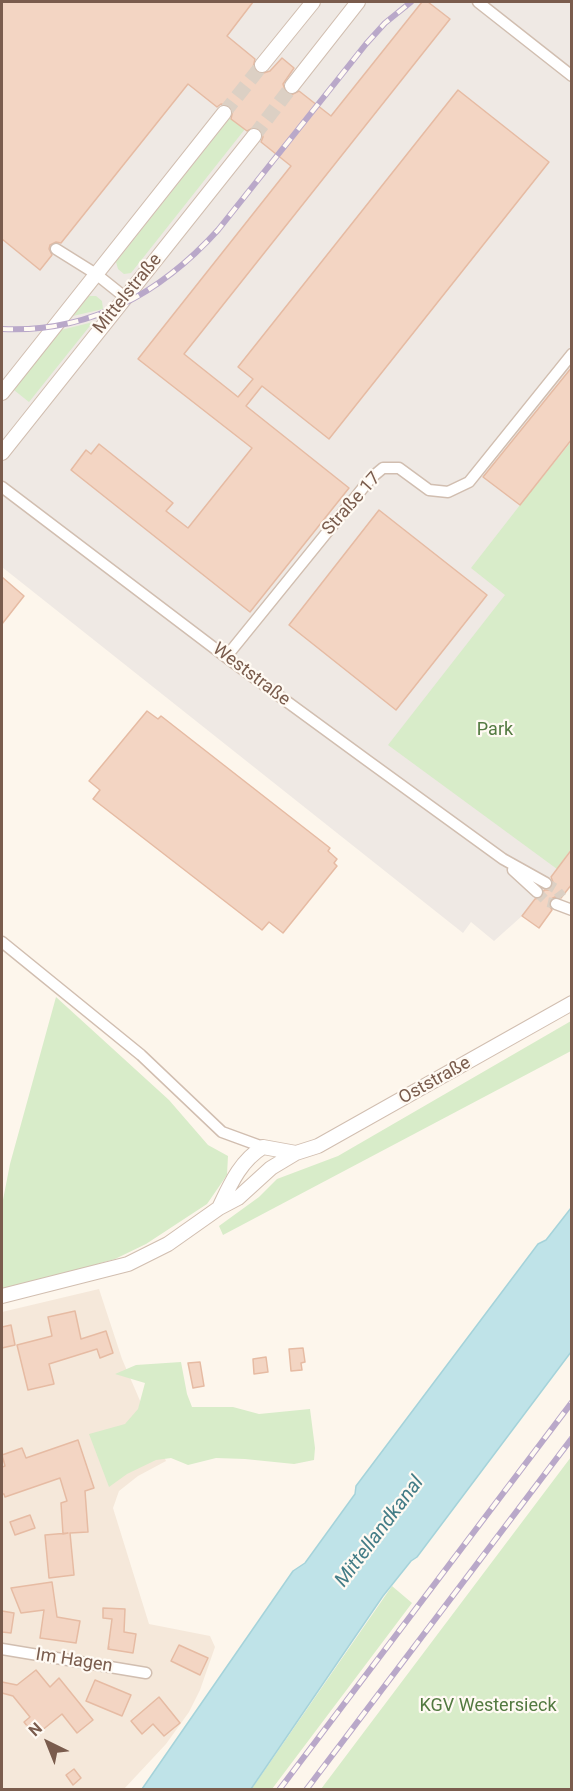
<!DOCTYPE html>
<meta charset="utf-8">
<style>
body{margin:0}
#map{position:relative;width:573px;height:1791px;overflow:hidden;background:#fdf6ec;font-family:Roboto,sans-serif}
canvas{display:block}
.frame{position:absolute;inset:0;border:3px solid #7a5c4d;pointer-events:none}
.north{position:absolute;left:18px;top:1713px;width:60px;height:60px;-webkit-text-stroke:4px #fffaf3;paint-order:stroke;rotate:317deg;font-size:16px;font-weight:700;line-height:24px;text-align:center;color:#7a5c4d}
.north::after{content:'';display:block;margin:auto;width:21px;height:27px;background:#7a5c4d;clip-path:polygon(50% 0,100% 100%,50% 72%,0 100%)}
</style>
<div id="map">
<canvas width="573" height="1791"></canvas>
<div class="frame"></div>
<div class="north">N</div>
</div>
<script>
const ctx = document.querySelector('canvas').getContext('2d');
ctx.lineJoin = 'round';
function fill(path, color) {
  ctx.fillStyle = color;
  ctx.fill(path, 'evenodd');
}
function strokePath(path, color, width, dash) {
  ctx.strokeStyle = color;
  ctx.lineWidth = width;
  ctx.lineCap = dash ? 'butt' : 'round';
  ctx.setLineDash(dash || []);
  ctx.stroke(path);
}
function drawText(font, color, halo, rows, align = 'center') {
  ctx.font = font + ' Roboto,sans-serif';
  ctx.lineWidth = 4.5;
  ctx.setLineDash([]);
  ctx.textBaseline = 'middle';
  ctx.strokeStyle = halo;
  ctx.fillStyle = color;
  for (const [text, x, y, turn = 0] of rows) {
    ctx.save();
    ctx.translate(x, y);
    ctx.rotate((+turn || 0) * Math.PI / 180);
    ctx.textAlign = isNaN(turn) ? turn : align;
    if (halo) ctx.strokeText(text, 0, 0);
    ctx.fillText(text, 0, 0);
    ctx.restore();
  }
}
fill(new Path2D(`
 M 99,1289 L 122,1359 L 166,1461 L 138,1476 L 119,1491 L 113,1508 L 149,1624 L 210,1636 L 215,1647 L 200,1690 L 189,1712 L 166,1744 L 124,1789 L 2,1789 L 2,1312 Z`), '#f5e8da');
fill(new Path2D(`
 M 2,2 L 571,2 L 571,849 L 522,916 L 494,941 L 471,922 L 463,933 L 2,567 Z`), '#efe9e4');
fill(new Path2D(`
 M 230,118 L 245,129 L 131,273 L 124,274 L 118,269 L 116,262 Z
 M 89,296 L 96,296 L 102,301 L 103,309 L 73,316 Z
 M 93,322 L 29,402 L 14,390 L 61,330 Z
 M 571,442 L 571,849 L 557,869 L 388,745 L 505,595 L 471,568 L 520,505 Z
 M 56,997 L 169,1100 L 208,1145 L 228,1156 L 227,1175 L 207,1204 L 146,1244 L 115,1259 L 10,1289 L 2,1289 L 2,1205 L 10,1164 Z
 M 571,1021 L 571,1051 L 223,1235 L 219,1226 L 259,1197 L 277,1179 L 338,1156 Z
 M 181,1362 L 187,1394 L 192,1407 L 233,1407 L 259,1414 L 310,1409 L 315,1448 L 314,1460 L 294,1464 L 245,1459 L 216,1458 L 188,1465 L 171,1458 L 156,1460 L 127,1474 L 109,1487 L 89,1434 L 125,1424 L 138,1409 L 145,1383 L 115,1374 L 136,1365 Z
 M 571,1457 L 571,1789 L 321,1789 Z
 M 392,1586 L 412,1603 L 272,1789 L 251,1790 Z`), '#d8ecc9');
const water = new Path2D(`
 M 571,1208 L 571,1352 L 417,1557 L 411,1561 L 383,1596 L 251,1789 L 142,1789 L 293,1571 L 305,1563 L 355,1494 L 356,1486 L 538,1244 L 546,1240 Z`);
fill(water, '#bfe3e8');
strokePath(water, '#a5d3da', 1.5);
const building = new Path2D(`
 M 2,2 L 253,2 L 227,36 L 255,59 L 253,68 L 260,74 L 270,71 L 282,58 L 294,68 L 283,84 L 286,93 L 291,95 L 299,91 L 331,116 L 422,2 L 428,2 L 450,19 L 184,354 L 238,397 L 253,379 L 238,367 L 458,90 L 549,162 L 329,439 L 262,386 L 246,406 L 349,488 L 250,612 L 71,470 L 86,450 L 91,454 L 99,444 L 173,503 L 166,511 L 188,528 L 252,448 L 138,359 L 291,166 L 261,142 L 263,137 L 260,129 L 255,127 L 247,131 L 231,119 L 233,110 L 229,106 L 221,104 L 217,107 L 188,84 L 61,243 L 56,242 L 50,245 L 49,249 L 52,255 L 40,270 L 2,239 Z
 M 572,367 L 572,439 L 520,505 L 483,477 Z
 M 379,510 L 487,595 L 396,710 L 289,625 Z
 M 2,577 L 24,596 L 2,624 Z
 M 147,711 L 158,719 L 161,716 L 330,848 L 328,851 L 337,859 L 334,863 L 337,866 L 283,933 L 269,922 L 262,930 L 93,799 L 100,790 L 89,781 Z
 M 572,849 L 572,884 L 561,898 L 555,897 L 551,899 L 549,905 L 552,910 L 539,928 L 522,916 L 535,899 L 542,897 L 544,890 L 549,890 L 552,887 L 553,882 L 551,877 Z
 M 75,1311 L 81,1339 L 106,1331 L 113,1353 L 100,1358 L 97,1349 L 49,1364 L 54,1384 L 28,1390 L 17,1345 L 52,1336 L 48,1317 Z
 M 11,1325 L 15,1345 L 2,1348 L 2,1327 Z
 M 303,1348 L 305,1362 L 301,1363 L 302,1370 L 291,1371 L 289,1349 Z
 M 266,1357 L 268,1372 L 254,1374 L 253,1359 Z
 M 200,1362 L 204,1386 L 193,1388 L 188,1363 Z
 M 78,1440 L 94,1488 L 85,1491 L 88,1532 L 70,1533 L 74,1575 L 49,1578 L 45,1535 L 68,1533 L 63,1534 L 61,1503 L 67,1501 L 60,1478 L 5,1497 L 4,1494 L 2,1494 L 2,1467 L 5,1466 L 2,1455 L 22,1448 L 26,1458 Z
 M 30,1515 L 35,1528 L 15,1535 L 10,1522 Z
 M 52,1582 L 57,1617 L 80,1621 L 76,1643 L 40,1638 L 44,1610 L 21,1613 L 11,1588 Z
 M 103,1608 L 125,1609 L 124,1632 L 136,1634 L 133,1653 L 108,1649 L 109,1647 L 108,1649 L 112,1619 L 103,1618 Z
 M 2,1611 L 14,1613 L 11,1633 L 2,1632 Z
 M 179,1645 L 208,1658 L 200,1675 L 171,1661 Z
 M 36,1670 L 50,1687 L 59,1678 L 93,1720 L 77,1733 L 62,1714 L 35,1736 L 24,1722 L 30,1717 L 13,1696 L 2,1693 L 2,1682 L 17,1685 Z
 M 95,1680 L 131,1695 L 122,1716 L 86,1701 Z
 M 159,1697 L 180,1723 L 164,1736 L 153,1724 L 142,1734 L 131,1721 Z
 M 74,1769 L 81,1778 L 73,1785 L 66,1775 Z`);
fill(building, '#f3d5c3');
strokePath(building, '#e6bba3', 1.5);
strokePath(new Path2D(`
 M 546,883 L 556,889 L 562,897
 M 537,892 L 547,902 L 556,904`), '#dcd0c4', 10, [10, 5]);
strokePath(new Path2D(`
 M 224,113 L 262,65
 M 254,136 L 292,86`), '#dcd0c4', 14, [14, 7]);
const minor = new Path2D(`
 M 478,2 L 572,76
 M 56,249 L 96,274 L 126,298
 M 2,487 L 226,657 L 368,761 L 503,859 L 546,883
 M 226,657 L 371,478 L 383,468 L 399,468 L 429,490 L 448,492 L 469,482 L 572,354
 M 513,870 L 537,892
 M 556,904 L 572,910
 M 2,942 L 141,1055 L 222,1132 L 263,1147
 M 2,1649 L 146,1673`);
const tertiary = new Path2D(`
 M 262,65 L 313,2
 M 292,86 L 358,2
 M 2,393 L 224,113
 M 2,453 L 254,136
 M 219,1208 C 230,1185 240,1161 263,1147 L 296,1153
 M 2,1296 L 128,1264 L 168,1244 L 219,1208 L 238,1198 L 271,1168 L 296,1153 L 318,1146 L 572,1003`);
strokePath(minor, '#d1beb0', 13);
strokePath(tertiary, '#d1beb0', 16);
strokePath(minor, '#fff', 10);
strokePath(tertiary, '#fff', 14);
const rail = new Path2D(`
 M 2,329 C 89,333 160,294 218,230 L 366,44 L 385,23 L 411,2
 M 279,1790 L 572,1402
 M 306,1790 L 572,1438`);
strokePath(rail, '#b9a8c9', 6);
strokePath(rail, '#fffaf3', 4, [11]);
drawText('18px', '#7a5c4d', '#fffaf3', [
 ["Mittelstraße",128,294,-51],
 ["Straße 17",352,504,-48],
 ["Weststraße",251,675,37],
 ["Oststraße",435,1081,-29],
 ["Im Hagen",74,1661,9]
]);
drawText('18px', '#537a41', '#fffaf3', [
 ["Park",495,730],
 ["KGV Westersieck",488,1706]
]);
drawText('italic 20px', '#437c86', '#fffaf3', [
 ["Mittellandkanal",380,1532,-53]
]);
</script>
